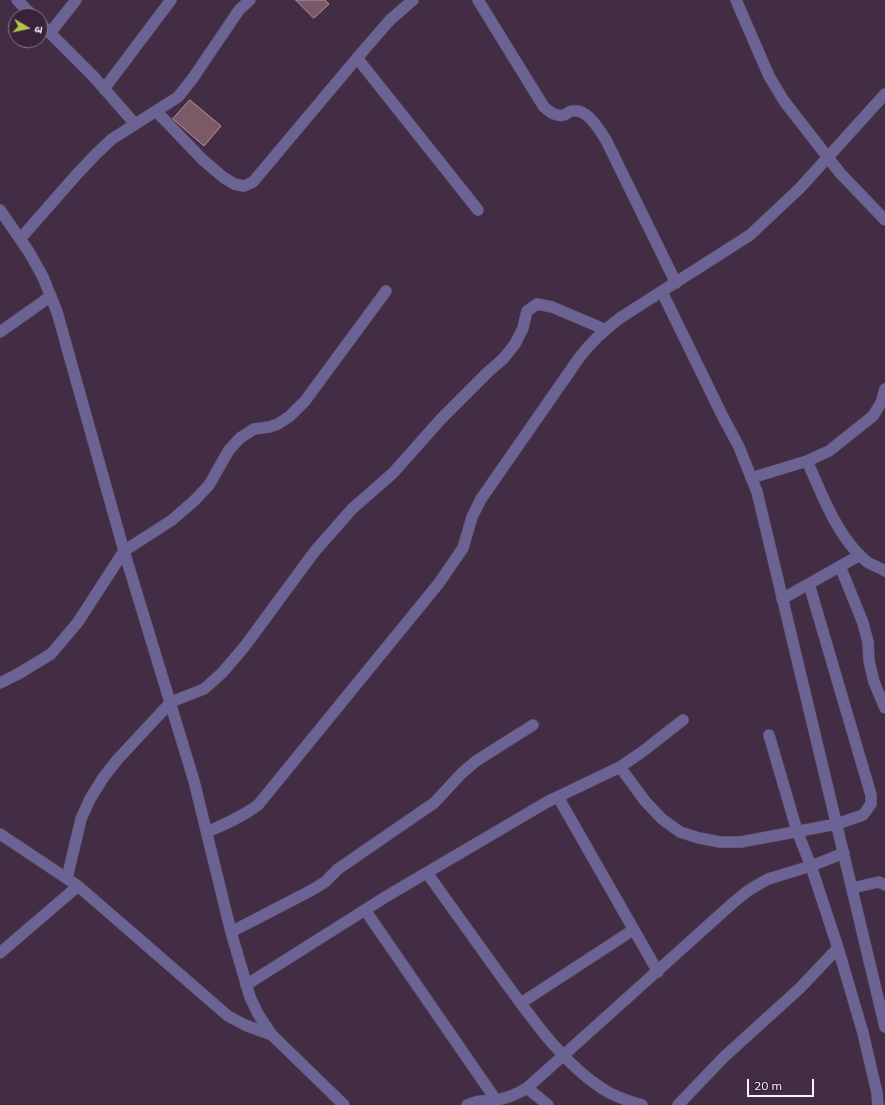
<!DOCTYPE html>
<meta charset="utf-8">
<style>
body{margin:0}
#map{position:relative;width:885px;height:1105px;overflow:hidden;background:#422d45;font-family:Mulish,"Noto Sans Devanagari",sans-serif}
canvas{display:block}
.north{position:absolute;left:8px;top:8px;width:40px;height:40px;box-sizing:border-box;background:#38233b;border:1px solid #867489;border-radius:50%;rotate:99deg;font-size:11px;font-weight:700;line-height:16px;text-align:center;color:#fceefe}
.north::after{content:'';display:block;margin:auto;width:14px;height:18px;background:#b2c34c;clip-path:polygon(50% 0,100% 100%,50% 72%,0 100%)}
.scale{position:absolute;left:747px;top:1079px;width:67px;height:18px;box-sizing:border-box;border:2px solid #fceefe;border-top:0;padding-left:5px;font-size:12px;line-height:14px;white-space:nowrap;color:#fceefe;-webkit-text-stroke:3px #38233b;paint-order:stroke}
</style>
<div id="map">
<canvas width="885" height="1105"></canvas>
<div class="north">उ</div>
<div class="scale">20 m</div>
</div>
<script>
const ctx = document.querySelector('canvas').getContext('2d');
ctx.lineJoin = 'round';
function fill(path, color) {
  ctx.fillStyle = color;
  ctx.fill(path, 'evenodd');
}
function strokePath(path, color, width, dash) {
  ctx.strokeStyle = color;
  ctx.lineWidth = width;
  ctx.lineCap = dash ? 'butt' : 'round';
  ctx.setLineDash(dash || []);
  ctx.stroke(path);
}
const building = new Path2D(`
 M 296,0 L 325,0 L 329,4 L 314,18 Z
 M 190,100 L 221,126 L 204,146 L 173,119 Z`);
fill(building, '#7c5967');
strokePath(building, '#bb94a3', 1);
const minor = new Path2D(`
 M 17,0 L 33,16
 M 478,0 L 544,107 C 550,112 556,117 564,115 C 567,114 569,111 572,111 C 588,108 599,130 606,140 L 676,283
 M 736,0 L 769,76 L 784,101 L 840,173 L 885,220
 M 40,23 L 94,77 L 135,124
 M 50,33 L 76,0
 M 357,58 L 478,210
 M 104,89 L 171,0
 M 156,111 L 203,160 L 223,177 L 234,184 L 244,186 L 253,182 L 357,58 L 390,20 L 413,0
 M 0,210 L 29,252 L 43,277 L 57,312 L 124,551 L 194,781 L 231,932 L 250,997 L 258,1014 L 272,1035 L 344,1105
 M 20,239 L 78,173 L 96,154 L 112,139 L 178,97 L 193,78 L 239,10 L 250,0
 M 662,292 L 722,415 L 739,447 L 757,492 L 885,1027
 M 0,332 L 51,296
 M 807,461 C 822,494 837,537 866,561 C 871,565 879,567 885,571
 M 751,478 L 807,461 L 829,451 L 873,416 L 881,403 L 885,389
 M 840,566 L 863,623 L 868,642 L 869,661 L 874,682 L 885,708
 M 782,599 L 860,555
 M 0,683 L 18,674 L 51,654 L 78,622 L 124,551 L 172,520 L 195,500 L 209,485 L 229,450 L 240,438 L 254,429 L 269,427 L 278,424 L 290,416 L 305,401 L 386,291
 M 769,735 L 797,831 L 811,866 L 838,948 L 863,1033 L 877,1093 L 878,1105
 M 620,767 L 645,801 L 662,819 L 680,832 L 699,838 L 720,842 L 741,842 L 837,824 L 863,815 L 871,804 L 871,795 L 809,584
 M 558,797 L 658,972
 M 207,832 C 225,824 242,817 258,805 L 439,583 L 463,548 L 472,517 L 481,499 L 579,358 C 591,342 604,330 620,318 L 750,235 L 800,188 L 885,94
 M 0,834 L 78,886 L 228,1016 L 245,1025 L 272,1035
 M 427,873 C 452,908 478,944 503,979 C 531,1017 562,1063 603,1089 C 615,1097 628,1101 642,1105
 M 67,878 L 81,819 L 90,799 L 103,778 L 117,760 L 171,702 L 204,689 L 222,673 L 245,646 L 315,551 L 352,509 L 393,473 L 441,419 L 488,372 L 503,359 L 515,344 L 523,328 L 527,311 L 537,304 L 552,307 L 604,329
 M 852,888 L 879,882 L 885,885
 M 365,910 L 496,1100
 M 231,932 L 312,890 L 325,882 L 338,869 L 434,803 L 462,773 L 476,761 L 533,725
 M 0,953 L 78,886
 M 246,985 L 387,896 L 547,802 L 620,767 L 642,752 L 683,720
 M 521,1003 L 633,930
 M 527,1088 L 548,1105
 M 467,1105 C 479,1100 482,1101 495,1100 C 507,1099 517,1094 527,1088 L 734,902 L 749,890 L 768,879 L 811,866 L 844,853
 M 678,1105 L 724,1057 L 800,988 L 838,948`);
strokePath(minor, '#604c63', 12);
strokePath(minor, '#6b6393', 11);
</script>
